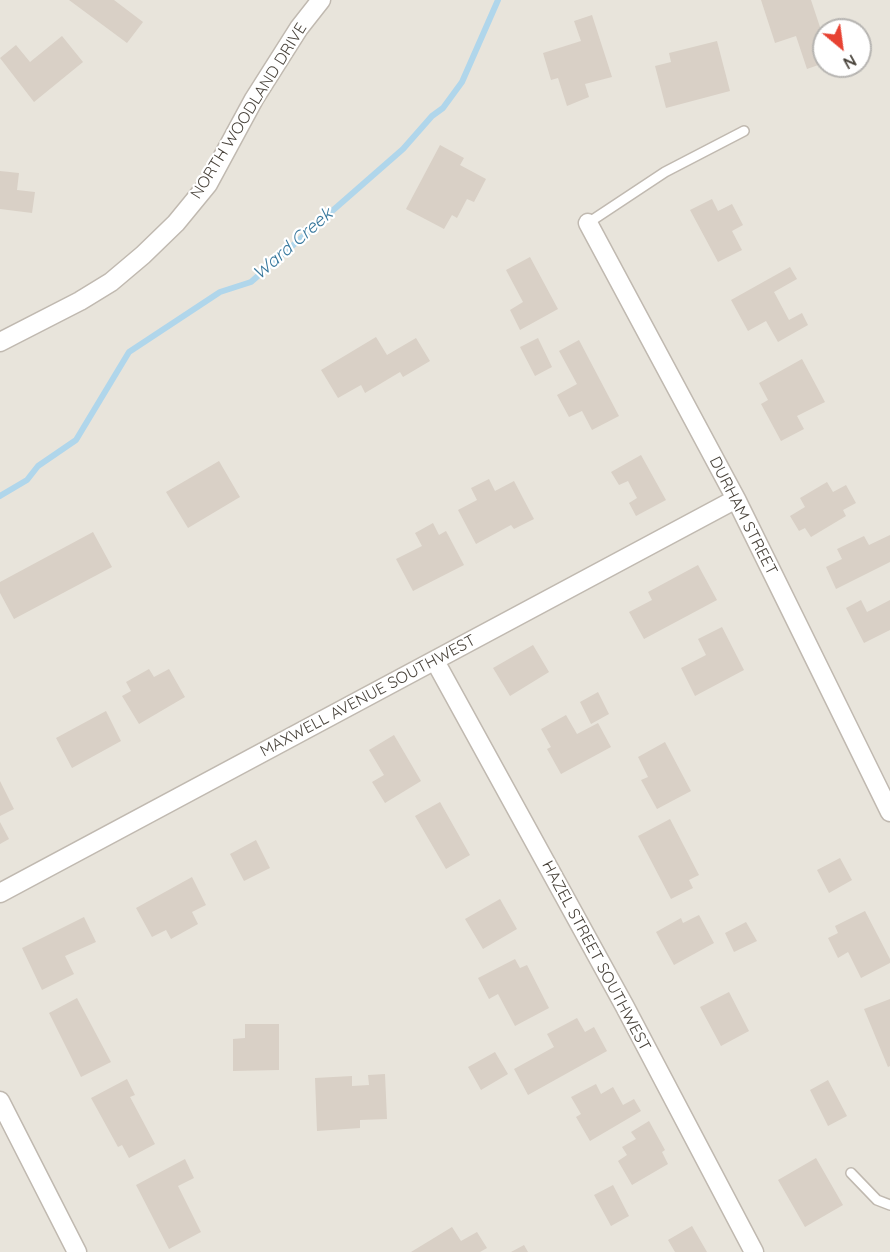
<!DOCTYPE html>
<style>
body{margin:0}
#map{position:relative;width:890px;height:1252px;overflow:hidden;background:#f5f2ed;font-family:Quicksand,sans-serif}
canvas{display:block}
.north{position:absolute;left:812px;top:18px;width:60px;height:60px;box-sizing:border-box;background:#fff;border:2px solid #b6b4b1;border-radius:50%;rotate:151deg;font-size:16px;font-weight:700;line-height:24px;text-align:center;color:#49433b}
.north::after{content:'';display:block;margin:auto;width:21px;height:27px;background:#e74232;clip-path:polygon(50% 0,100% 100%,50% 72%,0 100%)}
</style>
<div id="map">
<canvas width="890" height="1252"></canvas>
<div class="north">N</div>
</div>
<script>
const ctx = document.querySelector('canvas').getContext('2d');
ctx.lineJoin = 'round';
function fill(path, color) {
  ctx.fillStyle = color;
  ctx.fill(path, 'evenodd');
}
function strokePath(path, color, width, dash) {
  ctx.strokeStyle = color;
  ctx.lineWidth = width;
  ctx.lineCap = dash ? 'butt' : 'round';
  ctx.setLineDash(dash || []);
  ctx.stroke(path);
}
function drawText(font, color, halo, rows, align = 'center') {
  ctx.font = font + ' Quicksand,sans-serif';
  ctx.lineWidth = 4.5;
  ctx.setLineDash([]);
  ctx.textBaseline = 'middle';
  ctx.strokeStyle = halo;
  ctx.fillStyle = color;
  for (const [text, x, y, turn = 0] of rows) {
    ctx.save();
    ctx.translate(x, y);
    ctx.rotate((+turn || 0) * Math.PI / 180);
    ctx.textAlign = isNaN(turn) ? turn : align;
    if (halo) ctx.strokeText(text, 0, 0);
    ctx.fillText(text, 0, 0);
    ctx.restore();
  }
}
fill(new Path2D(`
 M 0,0 L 890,0 L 890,1252 L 0,1252 ZM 824,30 L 860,30 L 860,66 L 824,66 Z`), '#e8e4db');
strokePath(new Path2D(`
 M 0,496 L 27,480 L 38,466 L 76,440 L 129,352 L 220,292 L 251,282 L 403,149 L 432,116 L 443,108 L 462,82 L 498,0`), '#b0d6eb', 6);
fill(new Path2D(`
 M 69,0 L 114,0 L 143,22 L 127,43 Z
 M 761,0 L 811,0 L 824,39 L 824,63 L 807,69 L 796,36 L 775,43 Z
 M 592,15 L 612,77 L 585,84 L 589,97 L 567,106 L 558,78 L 551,80 L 543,53 L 581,41 L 574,21 Z
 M 62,36 L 83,62 L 34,102 L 0,58 L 16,45 L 30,62 Z
 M 717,41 L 730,91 L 666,108 L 655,66 L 671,62 L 669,53 Z
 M 440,145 L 464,158 L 460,165 L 486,179 L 474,202 L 467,199 L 457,218 L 452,215 L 444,229 L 406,209 Z
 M 0,171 L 19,173 L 17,190 L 35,192 L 32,213 L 0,209 Z
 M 712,199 L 718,211 L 732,204 L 743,225 L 732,231 L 742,250 L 718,262 L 690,210 Z
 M 530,257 L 558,309 L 520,330 L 510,310 L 523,302 L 506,270 Z
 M 790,267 L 797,279 L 774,292 L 789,320 L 802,313 L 808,325 L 778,342 L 766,321 L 748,331 L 731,300 Z
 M 376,337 L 387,355 L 416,338 L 430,361 L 403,377 L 400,372 L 365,393 L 361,385 L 338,398 L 321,370 Z
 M 538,338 L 552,367 L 535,376 L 520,347 Z
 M 579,340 L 619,416 L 592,430 L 582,411 L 569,417 L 557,395 L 577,384 L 559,351 Z
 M 802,359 L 825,402 L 797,416 L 804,429 L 781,441 L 761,404 L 768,400 L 759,383 Z
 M 641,455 L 666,500 L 636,516 L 629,503 L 637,498 L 628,481 L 619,485 L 611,472 Z
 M 219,461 L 240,497 L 188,528 L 166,492 Z
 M 489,479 L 495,491 L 514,481 L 534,519 L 514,529 L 511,525 L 476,544 L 458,510 L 477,500 L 471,488 Z
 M 827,482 L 833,492 L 846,485 L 856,503 L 843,510 L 846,516 L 811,537 L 805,528 L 799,531 L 790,516 L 805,507 L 800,498 Z
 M 433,523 L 439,535 L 446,531 L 464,565 L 413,591 L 396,559 L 422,546 L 415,533 Z
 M 93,532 L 112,567 L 14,619 L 0,593 L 0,582 Z
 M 890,535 L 890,562 L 836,589 L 826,567 L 842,559 L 837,549 L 864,536 L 869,545 Z
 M 698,565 L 717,600 L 644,639 L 629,612 L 652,600 L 648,592 Z
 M 861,600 L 867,612 L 890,600 L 890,630 L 864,643 L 846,608 Z
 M 722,627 L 744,670 L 695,696 L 681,668 L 706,655 L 698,639 Z
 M 533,645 L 549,672 L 510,696 L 493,668 Z
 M 149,669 L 154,677 L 169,669 L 185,697 L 139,724 L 122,696 L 131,691 L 126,682 Z
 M 598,692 L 609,714 L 591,724 L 580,702 Z
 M 106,711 L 121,741 L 72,768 L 56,738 Z
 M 566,715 L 577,734 L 598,723 L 611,747 L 561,774 L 547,749 L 551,747 L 541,729 Z
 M 394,735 L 421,781 L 385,803 L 372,782 L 384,775 L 369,750 Z
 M 665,742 L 691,791 L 657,809 L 641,780 L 648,777 L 638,757 Z
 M 0,781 L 14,809 L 0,816 Z
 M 440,802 L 470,855 L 446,869 L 415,816 Z
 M 670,819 L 699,875 L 689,880 L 693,888 L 671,899 L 638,836 Z
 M 0,822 L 9,839 L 0,844 Z
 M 256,840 L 270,868 L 244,881 L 230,854 Z
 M 840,858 L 852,880 L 829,893 L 817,870 Z
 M 192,877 L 206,905 L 192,912 L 198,924 L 171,939 L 166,930 L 152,937 L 136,908 Z
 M 500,899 L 517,929 L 483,949 L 465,919 Z
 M 865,911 L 890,959 L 890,963 L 861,978 L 848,952 L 838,958 L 828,938 L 838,933 L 835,926 Z
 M 699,915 L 714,943 L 674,965 L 656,932 L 681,918 L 683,923 Z
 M 84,917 L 96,942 L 65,956 L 74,974 L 42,990 L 22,948 Z
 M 746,922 L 757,941 L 734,952 L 725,933 Z
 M 515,959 L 520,968 L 527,965 L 549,1008 L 515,1026 L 498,994 L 489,999 L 478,978 Z
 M 729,992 L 749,1031 L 721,1046 L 700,1007 Z
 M 77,998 L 111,1062 L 81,1077 L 49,1013 Z
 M 890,999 L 890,1066 L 888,1067 L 864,1009 Z
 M 577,1018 L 585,1032 L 594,1027 L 607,1051 L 528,1095 L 514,1069 L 554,1047 L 547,1034 Z
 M 245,1024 L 279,1024 L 279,1070 L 233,1071 L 233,1039 L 245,1038 Z
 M 495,1052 L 508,1074 L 481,1090 L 468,1067 Z
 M 385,1074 L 387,1119 L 360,1120 L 360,1128 L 317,1131 L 315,1078 L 352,1076 L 352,1086 L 369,1085 L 368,1075 Z
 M 127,1079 L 135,1095 L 130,1097 L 155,1144 L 129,1158 L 122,1145 L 118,1147 L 91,1098 Z
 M 828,1080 L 847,1116 L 828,1126 L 810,1090 Z
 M 596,1084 L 601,1094 L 613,1087 L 623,1105 L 634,1099 L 641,1111 L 590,1141 L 576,1117 L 581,1114 L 571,1097 Z
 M 649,1121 L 665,1150 L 662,1152 L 668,1164 L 632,1185 L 618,1161 L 627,1155 L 622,1147 L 636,1139 L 631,1132 Z
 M 816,1158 L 843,1205 L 805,1227 L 778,1180 Z
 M 185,1159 L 194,1178 L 178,1186 L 201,1232 L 169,1249 L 136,1185 Z
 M 613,1185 L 629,1216 L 611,1226 L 594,1195 Z
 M 692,1226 L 707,1252 L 675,1252 L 668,1240 Z
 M 452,1227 L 461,1241 L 477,1232 L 487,1248 L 480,1252 L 411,1252 Z
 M 524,1245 L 528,1252 L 511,1252 Z`), '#d9d0c6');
const service = new Path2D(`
 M 588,223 L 665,172 L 744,131
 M 851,1173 L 877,1200 L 890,1205`);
const minor = new Path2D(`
 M 588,223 L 736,499 L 890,812
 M 0,342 L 80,301 L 111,282 L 143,255 L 176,223 L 208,184 L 254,99 L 299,28 L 321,0
 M 435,661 L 624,1005 L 754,1252
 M 0,893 L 736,499
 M 0,1101 L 77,1252`);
strokePath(service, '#c0b9b0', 12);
strokePath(minor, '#c0b9b0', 21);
strokePath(service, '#fff', 9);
strokePath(minor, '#fff', 18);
drawText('16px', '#49433b', '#fff', [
 ["NORTH WOODLAND DRIVE",249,111,-58],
 ["DURHAM STREET",743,516,63],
 ["MAXWELL AVENUE SOUTHWEST",368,696,-28],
 ["HAZEL STREET SOUTHWEST",596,956,62]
]);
drawText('italic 18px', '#38789d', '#fff', [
 ["Ward Creek",293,244,-41]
]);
</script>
